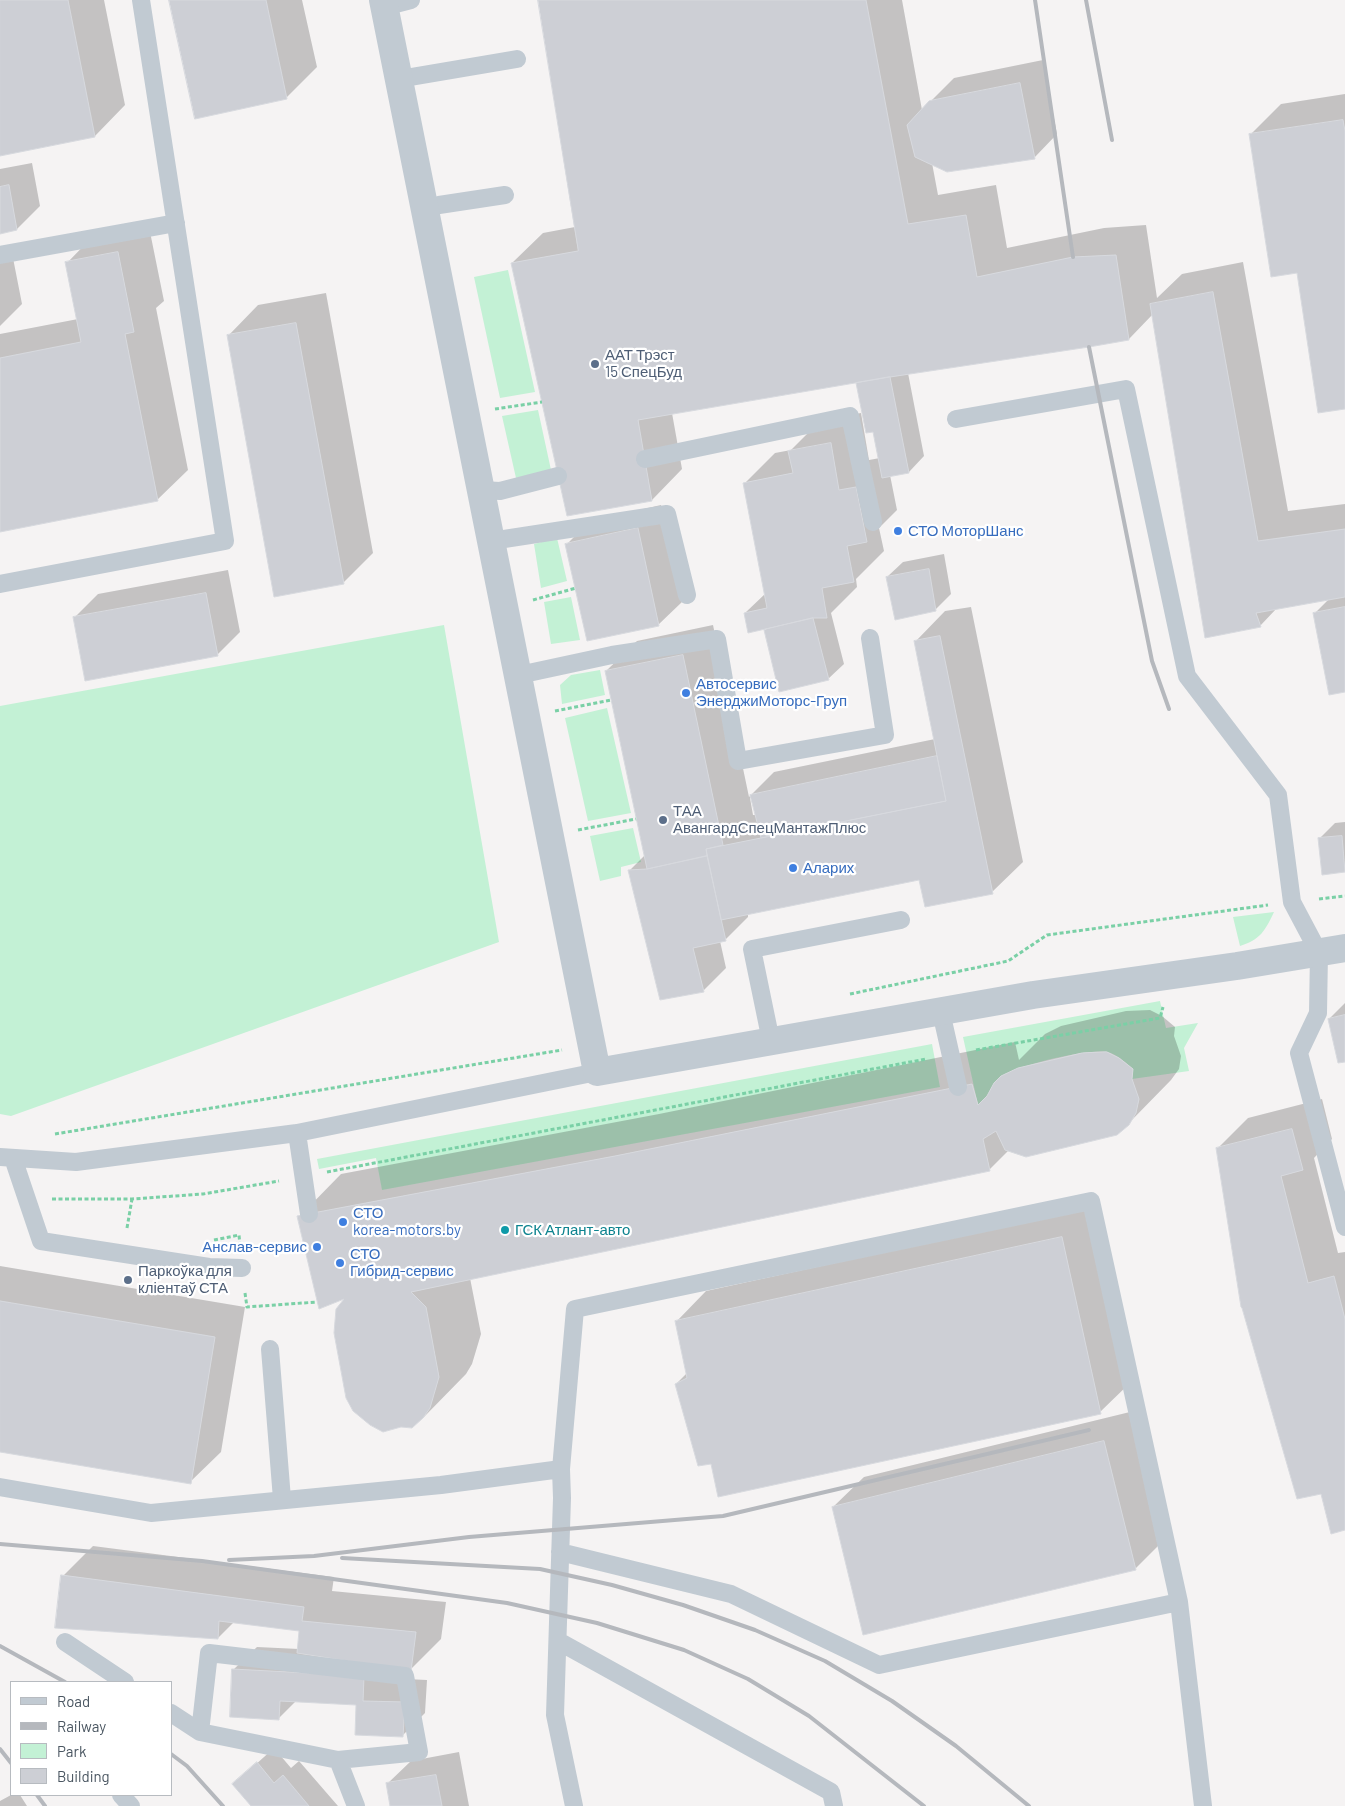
<!DOCTYPE html>
<meta charset="utf-8">
<style>
body{margin:0}
#map{position:relative;width:1345px;height:1806px;overflow:hidden;background:#f5f3f3;font-family:Barlow,sans-serif}
canvas{display:block}
.legend{position:absolute;left:10px;top:1681px;width:162px;height:115px;box-sizing:border-box;background:#fff;border:1px solid #b7bbc0;margin:0;padding:6px 9px;list-style:none;font-size:15px;color:#4a5661}
.legend li{display:flex;align-items:center;gap:10px;height:25px}
.legend b{width:25px;border:1px solid #b7bbc0}
</style>
<div id="map">
<canvas width="1345" height="1806"></canvas>
<ul class="legend">
<li><b style="height:6px;background:#c1cad2"></b>Road</li>
<li><b style="height:6px;background:#b5b8bd"></b>Railway</li>
<li><b style="height:14px;background:#c3f1d5"></b>Park</li>
<li><b style="height:14px;background:#cdcfd5"></b>Building</li>
</ul>
</div>
<script>
const ctx = document.querySelector('canvas').getContext('2d');
ctx.lineJoin = 'round';
function fill(path, color) {
  ctx.fillStyle = color;
  ctx.fill(path, 'evenodd');
}
function strokePath(path, color, width, dash) {
  ctx.strokeStyle = color;
  ctx.lineWidth = width;
  ctx.lineCap = dash ? 'butt' : 'round';
  ctx.setLineDash(dash || []);
  ctx.stroke(path);
}
function drawText(font, color, halo, rows, align = 'center') {
  ctx.font = font + ' Barlow,sans-serif';
  ctx.lineWidth = 4.5;
  ctx.setLineDash([]);
  ctx.textBaseline = 'middle';
  ctx.strokeStyle = halo;
  ctx.fillStyle = color;
  for (const [text, x, y, turn = 0] of rows) {
    ctx.save();
    ctx.translate(x, y);
    ctx.rotate((+turn || 0) * Math.PI / 180);
    ctx.textAlign = isNaN(turn) ? turn : align;
    if (halo) ctx.strokeText(text, 0, 0);
    ctx.fillText(text, 0, 0);
    ctx.restore();
  }
}
fill(new Path2D(`
 M 508,270 L 535,392 L 500,398 L 474,277 Z
 M 538,410 L 551,470 L 516,478 L 502,416 Z
 M 557,538 L 567,581 L 541,588 L 534,544 Z
 M 571,597 L 580,640 L 551,644 L 544,602 Z
 M 444,625 L 499,942 L 11,1116 L 0,1114 L 0,706 Z
 M 600,670 L 605,695 L 562,704 L 560,685 L 571,675 Z
 M 607,708 L 631,813 L 588,821 L 565,718 Z
 M 633,828 L 641,862 L 621,867 L 621,876 L 600,881 L 590,836 Z
 M 1274,912 C 1265,931 1260,940 1240,946 L 1233,917 Z
 M 1160,1001 L 1166,1028 L 1198,1023 L 1184,1048 L 1189,1071 L 1132,1079 L 1133,1069 C 1126,1063 1117,1054 1107,1052 C 1088,1048 1019,1065 1002,1076 C 993,1081 993,1090 987,1097 C 984,1100 980,1102 978,1105 L 963,1037 Z
 M 932,1044 L 940,1087 L 382,1190 L 376,1158 L 319,1169 L 317,1159 Z`), '#c3f1d5');
fill(new Path2D(`
 M 0,0 L 104,0 L 125,105 L 95,136 L 0,154 Z
 M 170,0 L 302,0 L 317,67 L 286,98 Z
 M 540,0 L 902,0 L 922,110 L 954,78 L 1043,60 L 1057,134 L 1034,158 L 932,163 L 938,195 L 996,185 L 1007,248 L 1104,228 L 1146,225 L 1157,298 L 1182,274 L 1243,262 L 1288,511 L 1345,504 L 1345,691 L 1315,613 L 1329,599 L 1277,608 L 1260,626 L 1153,314 L 1129,339 L 908,373 L 924,456 L 909,472 L 890,475 L 897,510 L 879,528 L 884,551 L 856,579 L 857,587 L 831,613 L 844,664 L 828,679 L 765,631 L 768,627 L 745,613 L 766,593 L 745,483 L 775,453 L 791,450 L 820,421 L 861,413 L 869,460 L 880,458 L 874,430 L 857,384 L 860,381 L 672,413 L 682,469 L 652,500 L 512,263 L 543,233 L 575,227 Z
 M 1345,94 L 1345,408 L 1251,134 L 1281,104 Z
 M 32,163 L 40,206 L 17,229 L 0,232 L 0,169 Z
 M 148,222 L 164,301 L 156,308 L 188,470 L 157,500 L 0,531 L 0,334 L 78,319 L 67,263 L 97,232 Z
 M 13,258 L 22,304 L 0,326 L 0,260 Z
 M 326,293 L 373,553 L 343,583 L 228,336 L 258,305 Z
 M 661,505 L 682,602 L 658,625 L 567,544 L 590,521 Z
 M 944,554 L 951,594 L 935,610 L 887,577 L 903,562 Z
 M 228,570 L 240,632 L 217,655 L 75,617 L 98,594 Z
 M 971,607 L 1023,862 L 992,892 L 920,879 L 748,913 L 748,917 L 725,940 L 720,941 L 726,968 L 703,991 L 630,870 L 645,855 L 606,671 L 637,641 L 713,625 L 749,797 L 774,772 L 935,739 L 915,642 L 945,611 ZM 750,798 L 752,798 L 756,815 L 753,815 Z
 M 1345,822 L 1345,871 L 1323,873 L 1319,839 L 1335,823 Z
 M 1345,1003 L 1345,1060 L 1329,1019 Z
 M 1150,1010 L 1162,1016 L 1175,1027 L 1174,1036 L 1181,1056 L 1179,1069 L 1171,1080 L 1128,1124 L 1009,1150 L 989,1170 L 470,1278 L 481,1334 L 472,1364 L 466,1374 L 423,1418 L 299,1217 L 341,1174 L 659,1114 L 1015,1042 L 1019,1060 L 1045,1034 L 1061,1026 L 1126,1011 Z
 M 1322,1099 L 1332,1139 L 1314,1158 L 1338,1253 L 1345,1252 L 1345,1529 L 1322,1492 L 1217,1149 L 1248,1118 Z
 M 1092,1207 L 1131,1382 L 1100,1412 L 712,1463 L 676,1384 L 687,1373 L 676,1322 L 706,1291 Z
 M 0,1266 L 245,1307 L 221,1452 L 190,1482 L 0,1451 Z
 M 1134,1411 L 1165,1539 L 1135,1569 L 833,1507 L 864,1477 Z
 M 93,1546 L 334,1577 L 332,1591 L 446,1602 L 441,1639 L 411,1669 L 385,1678 L 427,1680 L 425,1713 L 402,1736 L 358,1703 L 297,1700 L 278,1719 L 233,1670 L 257,1647 L 299,1649 L 300,1630 L 234,1622 L 218,1638 L 63,1576 Z
 M 274,1748 L 291,1768 L 299,1761 L 338,1806 L 253,1806 L 234,1784 Z
 M 459,1752 L 469,1806 L 391,1806 L 387,1784 L 411,1761 Z
 M 11,1795 L 20,1795 L 27,1806 L 0,1806 L 0,1801 Z`), '#0003');
const building = new Path2D(`
 M 0,0 L 68,0 L 95,137 L 0,156 Z
 M 169,0 L 266,0 L 287,99 L 195,119 Z
 M 538,0 L 866,0 L 908,224 L 966,215 L 977,277 L 1073,257 L 1116,255 L 1129,340 L 1089,347 L 890,377 L 638,420 L 652,501 L 567,516 L 511,263 L 578,251 Z
 M 1020,83 L 1035,159 L 947,172 L 915,157 L 907,125 L 929,101 Z
 M 1343,120 L 1345,131 L 1345,409 L 1318,413 L 1297,273 L 1271,277 L 1249,134 Z
 M 9,185 L 17,230 L 0,234 L 0,187 Z
 M 118,252 L 134,332 L 125,334 L 158,501 L 0,532 L 0,358 L 81,342 L 65,262 Z
 M 1213,292 L 1258,541 L 1345,529 L 1345,597 L 1256,613 L 1261,627 L 1205,638 L 1150,304 Z
 M 296,323 L 344,584 L 274,597 L 227,335 Z
 M 890,377 L 909,473 L 882,478 L 873,432 L 866,433 L 856,383 Z
 M 831,443 L 839,490 L 856,487 L 867,542 L 847,546 L 854,582 L 822,588 L 827,618 L 813,618 L 748,633 L 744,613 L 767,608 L 743,483 L 793,473 L 788,451 Z
 M 638,528 L 659,626 L 587,641 L 565,544 Z
 M 929,569 L 936,611 L 895,620 L 886,577 Z
 M 206,593 L 218,656 L 85,681 L 73,617 Z
 M 1345,607 L 1345,692 L 1329,695 L 1313,613 Z
 M 813,618 L 829,680 L 779,692 L 764,630 Z
 M 940,636 L 993,894 L 925,907 L 919,880 L 721,920 L 706,849 L 946,801 L 914,641 Z
 M 683,655 L 723,845 L 706,849 L 707,856 L 647,869 L 605,671 Z
 M 937,756 L 946,801 L 761,838 L 750,795 Z
 M 1342,836 L 1345,872 L 1322,875 L 1318,838 Z
 M 707,856 L 726,941 L 693,948 L 704,992 L 660,1000 L 628,870 L 647,869 Z
 M 1345,1015 L 1345,1062 L 1338,1063 L 1328,1019 Z
 M 1107,1052 L 1119,1058 L 1133,1069 L 1132,1079 L 1139,1099 L 1136,1113 L 1129,1125 L 1117,1135 L 1026,1157 L 1005,1150 L 996,1131 L 983,1139 L 990,1171 L 411,1292 L 426,1307 L 439,1377 L 430,1408 L 423,1418 L 412,1428 L 401,1427 L 383,1432 L 370,1425 L 353,1411 L 346,1398 L 334,1333 L 336,1309 L 344,1299 L 319,1309 L 297,1216 L 615,1156 L 972,1084 L 978,1105 L 987,1096 L 994,1083 L 1001,1076 L 1018,1068 L 1082,1053 Z
 M 1292,1129 L 1303,1170 L 1281,1176 L 1308,1283 L 1334,1276 L 1345,1319 L 1345,1530 L 1331,1534 L 1321,1494 L 1297,1499 L 1242,1308 L 1241,1307 L 1216,1148 Z
 M 1062,1237 L 1101,1414 L 718,1497 L 711,1464 L 698,1466 L 675,1384 L 687,1378 L 675,1321 Z
 M 0,1301 L 215,1337 L 191,1484 L 0,1452 Z
 M 1104,1441 L 1136,1570 L 863,1635 L 832,1507 Z
 M 61,1575 L 304,1607 L 302,1621 L 416,1632 L 411,1671 L 297,1653 L 299,1631 L 219,1621 L 218,1639 L 55,1628 Z
 M 232,1669 L 364,1676 L 363,1701 L 405,1702 L 403,1737 L 355,1735 L 356,1705 L 280,1701 L 279,1720 L 230,1717 Z
 M 257,1762 L 274,1783 L 283,1775 L 309,1806 L 251,1806 L 232,1784 Z
 M 436,1775 L 442,1806 L 390,1806 L 386,1783 Z`);
fill(building, '#cdcfd5');
strokePath(building, '#d7d9de', 1);
strokePath(new Path2D(`
 M 495,409 L 542,402
 M 533,600 L 576,588
 M 555,711 L 611,700
 M 578,830 L 636,819
 M 1319,899 L 1345,896
 M 850,994 L 1008,961 L 1047,935 L 1268,905
 M 976,1050 L 1160,1018 L 1163,1007
 M 55,1134 L 562,1050
 M 327,1172 L 926,1059
 M 52,1199 L 132,1199 L 203,1194 L 279,1181
 M 127,1228 L 132,1199
 M 214,1240 L 239,1235 L 240,1245
 M 245,1293 L 247,1307 L 317,1302`), '#7ad0a6', 3, [4, 2.5]);
strokePath(new Path2D(`
 M 384,7 L 411,0
 M 399,79 L 517,59
 M 425,208 L 439,205 L 505,195
 M 0,255 L 176,223
 M 956,419 L 1126,389 L 1187,676 L 1278,795 L 1292,902 L 1319,953 L 1318,1013 L 1299,1053 L 1345,1227
 M 645,459 L 850,416 L 873,522
 M 481,490 L 500,491 L 558,476
 M 491,541 L 667,514 L 687,595
 M 0,584 L 225,541 L 141,0
 M 519,675 L 612,655 L 717,639 L 738,761 L 885,735 L 870,638
 M 941,1012 L 958,1087
 M 771,1041 L 752,949 L 901,920
 M 297,1133 L 309,1214
 M 0,1157 L 76,1162 L 297,1133 L 597,1072
 M 13,1158 L 41,1241 L 209,1267 L 242,1268
 M 270,1349 L 282,1499
 M 561,1469 L 575,1309 L 1091,1201 L 1179,1602 L 1203,1806
 M 0,1487 L 151,1513 L 441,1485 L 561,1469 L 562,1498 L 555,1715 L 574,1806
 M 560,1552 L 731,1594 L 879,1665 L 1179,1602
 M 558,1641 L 831,1792 L 834,1806
 M 65,1642 L 125,1682
 M 171,1713 L 200,1732 L 338,1760 L 356,1806
 M 200,1732 L 209,1653 L 405,1676 L 419,1752 L 338,1760
 M 121,1795 L 131,1806`), '#c1cad2', 18);
strokePath(new Path2D(`
 M 383,0 L 597,1072 L 1033,995 L 1237,966 L 1345,948`), '#c1cad2', 28);
strokePath(new Path2D(`
 M 1035,0 L 1073,257
 M 1086,0 L 1112,140
 M 1089,347 L 1152,661 L 1169,709
 M 0,1544 L 202,1561 L 507,1603 L 597,1623 L 684,1650 L 748,1679 L 809,1716 L 924,1806
 M 342,1558 L 540,1569 L 612,1585 L 683,1605 L 755,1630 L 825,1661 L 892,1701 L 956,1746 L 1029,1806
 M 229,1560 L 314,1556 L 469,1537 L 723,1516 L 1089,1430
 M 0,1646 L 65,1682
 M 0,1749 L 11,1763
 M 171,1754 L 187,1766 L 223,1806
 M 37,1795 L 45,1806`), '#b5b8bd', 4);
for (const [x, y, r, color] of [
 [595,364,5,"#5c6f8a"],
 [898,531,5,"#3f7fe0"],
 [686,693,5,"#3f7fe0"],
 [663,820,5,"#5c6f8a"],
 [793,868,5,"#3f7fe0"],
 [343,1222,5,"#3f7fe0"],
 [505,1230,5,"#0f9aa8"],
 [317,1247,5,"#3f7fe0"],
 [340,1263,5,"#3f7fe0"],
 [128,1280,5,"#5c6f8a"]
]) {
  const dot = new Path2D();
  dot.arc(x, y, r, 0, 2 * Math.PI);
  ctx.fillStyle = color;
  ctx.fill(dot);
  strokePath(dot, '#fff', 2);
}
drawText('15px', '#4e5e75', '#fff', [
 ["ААТ Трэст",605,355],
 ["15 СпецБуд",605,372],
 ["ТАА",673,811],
 ["АвангардСпецМантажПлюс",673,828],
 ["Паркоўка для",138,1271],
 ["кліентаў СТА",138,1288]
], 'left');
drawText('15px', '#366cbe', '#fff', [
 ["СТО МоторШанс",908,531],
 ["Автосервис",696,684],
 ["ЭнерджиМоторс-Груп",696,701],
 ["Аларих",803,868],
 ["СТО",353,1213],
 ["korea-motors.by",353,1230],
 ["Анслав-сервис",307,1247,"right"],
 ["СТО",350,1254],
 ["Гибрид-сервис",350,1271]
], 'left');
drawText('15px', '#0d838f', '#fff', [
 ["ГСК Атлант-авто",515,1230]
], 'left');
</script>
